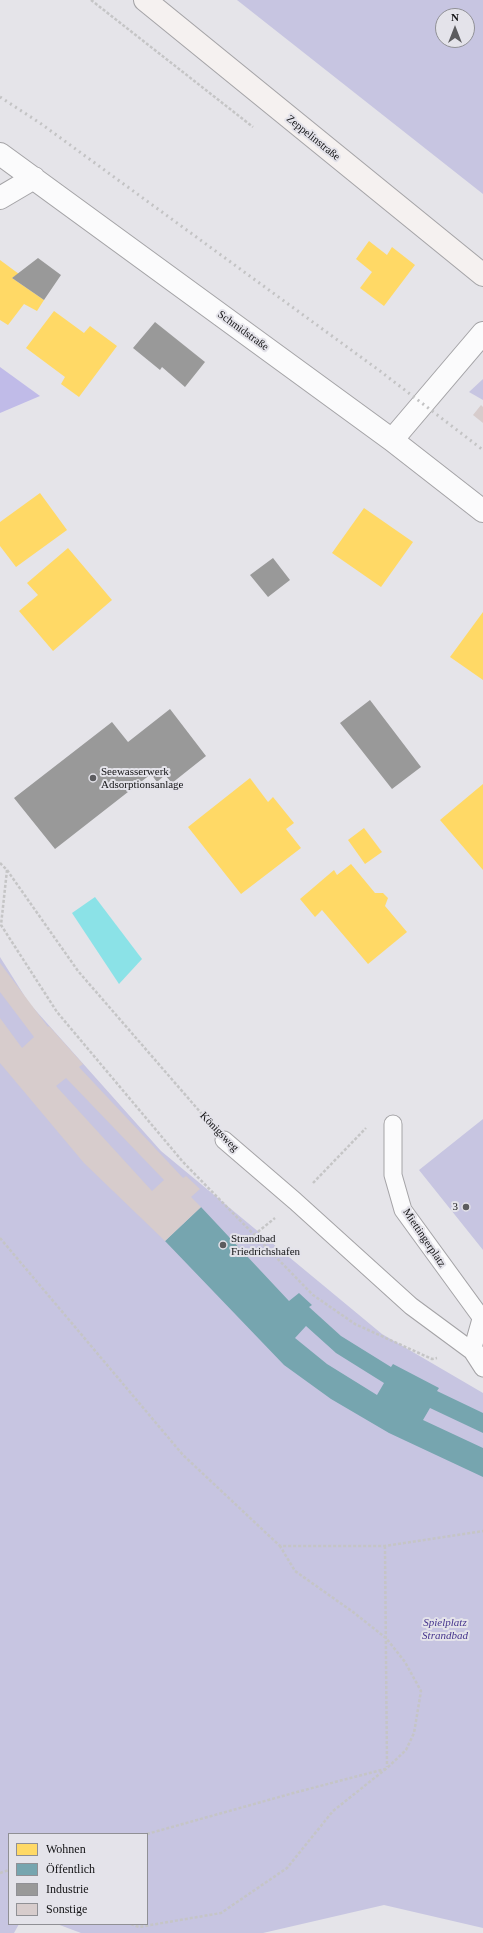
<!DOCTYPE html>
<meta charset="utf-8">
<style>
body{margin:0}
#map{position:relative;width:483px;height:1933px;overflow:hidden;background:#e5e4e9;font-family:"Times New Roman",serif}
canvas{display:block}
.legend{position:absolute;left:8px;top:1833px;width:140px;height:92px;box-sizing:border-box;background:#e4e3ea;border:1px solid #909095;margin:0;padding:5px 7px;list-style:none;font-size:12px;color:#131315}
.legend li{display:flex;align-items:center;gap:8px;height:20px}
.legend b{width:20px;border:1px solid #909095}
.north{position:absolute;left:435px;top:8px;width:40px;height:40px;box-sizing:border-box;background:#e4e3ea;border:1px solid #909095;border-radius:50%;rotate:0deg;font-size:11px;font-weight:700;line-height:16px;text-align:center;color:#131315}
.north::after{content:'';display:block;margin:auto;width:14px;height:18px;background:#5c5c5f;clip-path:polygon(50% 0,100% 100%,50% 72%,0 100%)}
</style>
<div id="map">
<canvas width="483" height="1933"></canvas>
<ul class="legend">
<li><b style="height:11px;background:#ffd966"></b>Wohnen</li>
<li><b style="height:11px;background:#76a5af"></b>Öffentlich</li>
<li><b style="height:11px;background:#999"></b>Industrie</li>
<li><b style="height:11px;background:#d7cccc"></b>Sonstige</li>
</ul>
<div class="north">N</div>
</div>
<script>
const ctx = document.querySelector('canvas').getContext('2d');
ctx.lineJoin = 'round';
function fill(path, color) {
  ctx.fillStyle = color;
  ctx.fill(path, 'evenodd');
}
function strokePath(path, color, width, dash) {
  ctx.strokeStyle = color;
  ctx.lineWidth = width;
  ctx.lineCap = dash ? 'butt' : 'round';
  ctx.setLineDash(dash || []);
  ctx.stroke(path);
}
function drawText(font, color, halo, rows, align = 'center') {
  ctx.font = font + ' "Times New Roman",serif';
  ctx.lineWidth = 4;
  ctx.setLineDash([]);
  ctx.textBaseline = 'middle';
  ctx.strokeStyle = halo;
  ctx.fillStyle = color;
  for (const [text, x, y, turn = 0] of rows) {
    ctx.save();
    ctx.translate(x, y);
    ctx.rotate((+turn || 0) * Math.PI / 180);
    ctx.textAlign = isNaN(turn) ? turn : align;
    if (halo) ctx.strokeText(text, 0, 0);
    ctx.fillText(text, 0, 0);
    ctx.restore();
  }
}
fill(new Path2D(`
 M 237,0 L 483,0 L 483,194 ZM 443,16 L 467,16 L 467,40 L 443,40 Z
 M 483,379 L 483,400 L 469,392 Z
 M 0,957 L 29,1003 L 161,1151 L 382,1334 L 483,1393 L 483,1928 L 384,1905 L 263,1933 L 81,1933 L 57,1924 L 147,1924 L 147,1834 L 9,1834 L 9,1924 L 19,1924 L 14,1933 L 0,1933 Z
 M 483,1119 L 483,1250 L 419,1170 Z`), '#c7c5e1');
fill(new Path2D(`
 M 0,367 L 40,396 L 0,413 Z`), '#c0bbe8');
fill(new Path2D(`
 M 95,897 L 142,959 L 119,984 L 72,913 Z`), '#8be2e7');
fill(new Path2D(`
 M 369,241 L 387,255 L 392,247 L 415,265 L 384,306 L 360,288 L 372,272 L 356,259 Z
 M 0,260 L 19,274 L 12,278 L 44,300 L 37,311 L 24,304 L 8,325 L 0,320 Z
 M 54,311 L 84,333 L 90,326 L 117,346 L 79,397 L 61,384 L 65,377 L 26,348 Z
 M 40,493 L 67,530 L 16,567 L 0,546 L 0,522 Z
 M 364,508 L 413,542 L 381,587 L 332,553 Z
 M 68,548 L 112,600 L 53,651 L 19,611 L 38,595 L 27,583 Z
 M 483,612 L 483,680 L 450,657 Z
 M 250,778 L 268,802 L 273,797 L 294,823 L 286,829 L 301,848 L 241,894 L 188,827 Z
 M 483,784 L 483,870 L 440,820 Z
 M 364,828 L 382,852 L 365,864 L 348,840 Z
 M 351,864 L 375,893 L 383,893 L 388,898 L 385,906 L 407,932 L 368,964 L 322,910 L 315,917 L 300,899 L 334,870 L 337,875 Z`), '#ffd966');
fill(new Path2D(`
 M 201,1207 L 289,1301 L 299,1293 L 312,1305 L 309,1307 L 341,1336 L 391,1367 L 393,1364 L 439,1388 L 437,1391 L 483,1413 L 483,1433 L 430,1408 L 423,1420 L 483,1448 L 483,1477 L 389,1433 L 331,1399 L 284,1365 L 165,1241 ZM 306,1326 L 336,1353 L 384,1383 L 377,1395 L 327,1364 L 295,1338 Z`), '#76a5af');
fill(new Path2D(`
 M 38,258 L 61,275 L 44,300 L 12,278 Z
 M 155,322 L 205,362 L 185,387 L 162,367 L 160,370 L 133,348 Z
 M 273,558 L 290,580 L 268,597 L 250,575 Z
 M 370,700 L 421,767 L 392,789 L 340,723 Z
 M 170,709 L 206,756 L 172,783 L 165,775 L 157,782 L 151,774 L 55,849 L 14,798 L 112,722 L 128,742 Z`), '#999');
fill(new Path2D(`
 M 481,405 L 483,407 L 483,423 L 473,415 Z
 M 0,963 L 48,1027 L 49,1026 L 83,1064 L 79,1067 L 183,1178 L 186,1176 L 200,1189 L 191,1197 L 201,1207 L 165,1241 L 84,1163 L 0,1063 L 0,1018 L 22,1048 L 34,1037 L 0,992 ZM 66,1078 L 164,1180 L 152,1191 L 56,1086 Z`), '#d7cccc');
const service = new Path2D(`
 M 393,1124 L 393,1175 L 403,1210 L 483,1320
 M 224,1140 L 295,1201 L 411,1306 L 472,1351 L 483,1356
 M 481,1319 L 472,1351 L 483,1368`);
const minor = new Path2D(`
 M 0,154 L 392,440 L 483,511
 M 0,198 L 34,178
 M 392,440 L 483,333`);
const secondary = new Path2D(`
 M 145,0 L 483,275`);
strokePath(service, '#a4a3a6', 19);
strokePath(minor, '#a4a3a6', 24);
strokePath(secondary, '#a4a3a6', 24);
strokePath(new Path2D(`
 M 91,0 L 253,127
 M 0,863 L 7,870 L 78,971 L 208,1121
 M 7,870 L 1,925 L 57,1012 L 183,1162 L 313,1295 L 355,1324 L 432,1359 L 437,1358
 M 313,1183 L 366,1128
 M 0,1238 L 183,1455 L 280,1546 L 385,1546 L 483,1531
 M 236,1244 L 254,1235 L 275,1218
 M 385,1546 L 387,1767
 M 147,1834 L 297,1792 L 385,1769
 M 0,1873 L 9,1870
 M 131,1924 L 139,1927 L 221,1913 L 287,1868 L 333,1811 L 387,1768 L 406,1750 L 414,1733 L 421,1691 L 405,1662 L 386,1638 L 353,1612 L 295,1571 L 280,1546`), '#c5c5c6', 2.5, [3, 2]);
strokePath(service, '#fbfbfc', 17);
strokePath(minor, '#fbfbfc', 22);
strokePath(secondary, '#f5f1f0', 22);
strokePath(new Path2D(`
 M 0,97 L 40,123 L 380,371 L 483,450`), '#c3c3c4', 3, [2, 4]);
for (const [x, y, r, color] of [
 [93,778,4,"#5c5c5f"],
 [466,1207,4,"#5c5c5f"],
 [223,1245,4,"#5c5c5f"]
]) {
  const dot = new Path2D();
  dot.arc(x, y, r, 0, 2 * Math.PI);
  ctx.fillStyle = color;
  ctx.fill(dot);
  strokePath(dot, '#e4e3ea', 1.5);
}
drawText('11px', '#131315', '#e4e3ea', [
 ["Zeppelinstraße",313,138,39],
 ["Schmidstraße",243,331,36],
 ["Königsweg",219,1132,46],
 ["Miettingerplatz",424,1238,56]
]);
drawText('11px', '#131315', '#e4e3ea', [
 ["Seewasserwerk",101,772],
 ["Adsorptionsanlage",101,785],
 ["3",458,1207,"right"],
 ["Strandbad",231,1239],
 ["Friedrichshafen",231,1252]
], 'left');
drawText('italic 11px', '#46358d', '#e4e3ea', [
 ["Spielplatz",445,1623],
 ["Strandbad",445,1636]
]);
</script>
